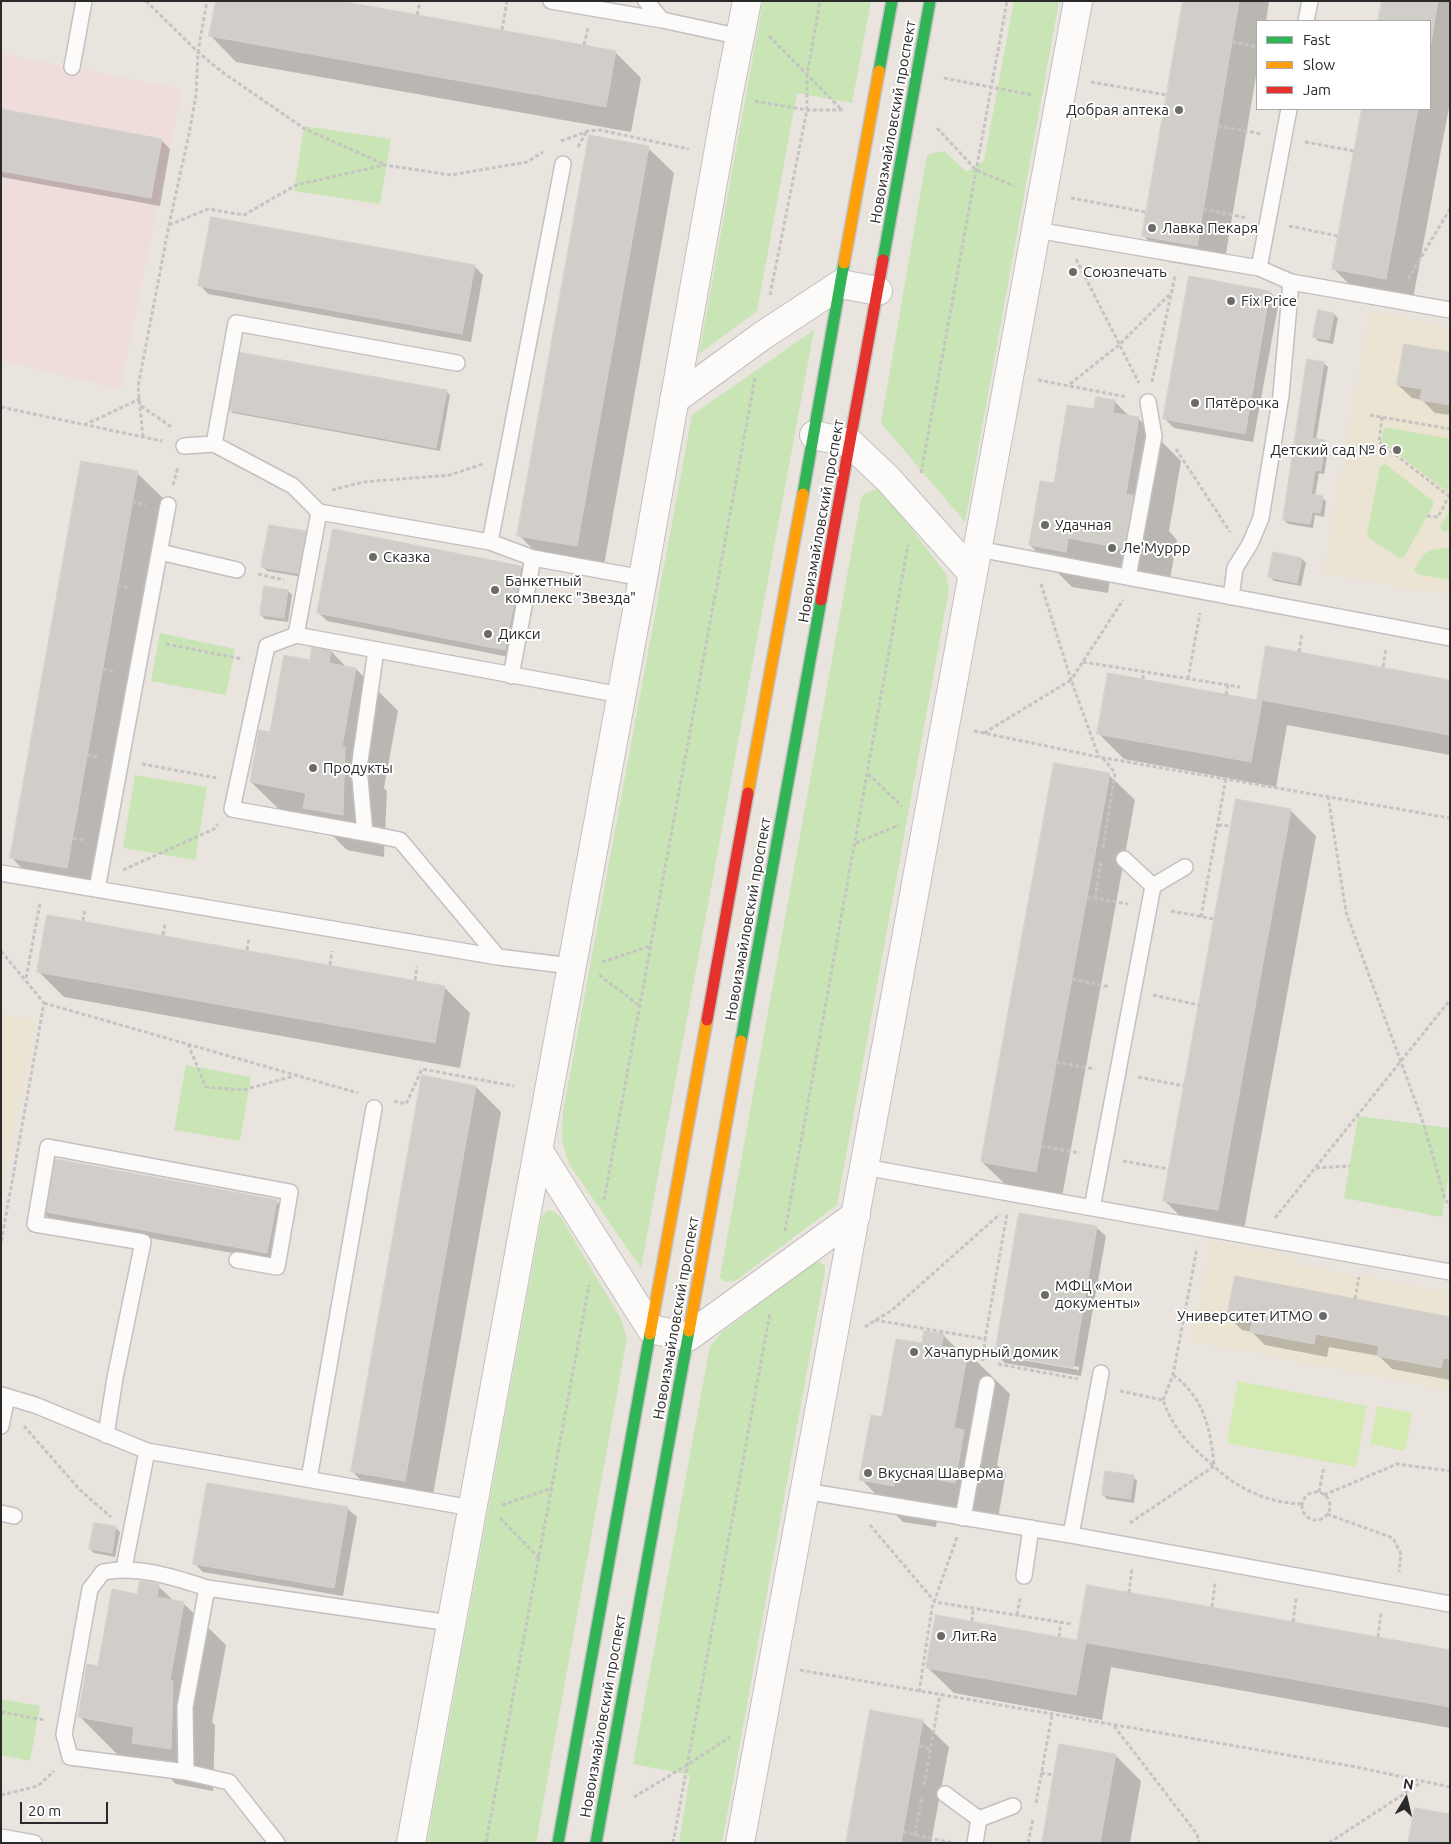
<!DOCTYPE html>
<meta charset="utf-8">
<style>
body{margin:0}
#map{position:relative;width:1451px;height:1844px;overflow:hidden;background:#e9e4de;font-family:Ubuntu,sans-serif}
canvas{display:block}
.frame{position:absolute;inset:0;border:2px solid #2a2a2a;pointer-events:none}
.legend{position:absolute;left:1256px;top:20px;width:175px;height:90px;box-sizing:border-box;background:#fff;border:1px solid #aaa;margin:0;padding:6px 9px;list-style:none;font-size:15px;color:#2a2a2a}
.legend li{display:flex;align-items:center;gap:10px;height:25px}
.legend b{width:25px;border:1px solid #aaa}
.north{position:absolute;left:1381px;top:1774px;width:50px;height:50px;-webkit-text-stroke:4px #fff;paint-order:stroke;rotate:9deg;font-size:14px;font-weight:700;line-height:20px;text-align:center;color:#2a2a2a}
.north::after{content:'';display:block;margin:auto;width:18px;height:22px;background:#2a2a2a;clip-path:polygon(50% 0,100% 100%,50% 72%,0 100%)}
.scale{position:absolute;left:20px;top:1802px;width:88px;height:22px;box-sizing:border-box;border:2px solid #2a2a2a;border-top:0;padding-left:6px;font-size:15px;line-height:18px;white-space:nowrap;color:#2a2a2a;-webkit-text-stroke:4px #fff;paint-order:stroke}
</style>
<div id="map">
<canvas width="1451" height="1844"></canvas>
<div class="frame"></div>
<ul class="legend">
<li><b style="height:6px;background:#30b455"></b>Fast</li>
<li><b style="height:6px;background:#ff9f0a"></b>Slow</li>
<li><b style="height:6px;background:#e5322d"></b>Jam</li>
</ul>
<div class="north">N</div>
<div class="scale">20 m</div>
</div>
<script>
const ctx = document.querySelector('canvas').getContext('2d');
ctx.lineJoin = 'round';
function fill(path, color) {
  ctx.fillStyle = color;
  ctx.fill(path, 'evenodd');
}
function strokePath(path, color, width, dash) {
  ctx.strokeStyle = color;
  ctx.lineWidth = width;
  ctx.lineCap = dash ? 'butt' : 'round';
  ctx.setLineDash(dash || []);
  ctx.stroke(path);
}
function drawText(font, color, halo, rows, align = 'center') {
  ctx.font = font + ' Ubuntu,sans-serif';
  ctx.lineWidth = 4;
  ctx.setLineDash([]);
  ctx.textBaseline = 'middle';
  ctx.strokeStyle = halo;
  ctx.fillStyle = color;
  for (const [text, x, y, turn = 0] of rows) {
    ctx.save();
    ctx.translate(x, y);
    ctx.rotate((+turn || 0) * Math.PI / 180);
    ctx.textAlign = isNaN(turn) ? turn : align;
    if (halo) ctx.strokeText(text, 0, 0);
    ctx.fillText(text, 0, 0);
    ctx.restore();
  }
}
fill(new Path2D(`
 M 1370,312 L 1450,327 L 1450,595 L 1323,573 Z
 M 1,1014 L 37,1020 L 1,1198 Z
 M 1211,1241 L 1298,1258 L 1297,1264 L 1444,1292 L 1446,1281 L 1450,1281 L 1450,1390 L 1192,1341 Z`), '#ece4d2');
fill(new Path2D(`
 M 1,53 L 182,89 L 120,389 L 1,360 Z`), '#efdddb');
fill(new Path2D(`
 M 763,1 L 871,1 L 852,103 L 797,93 L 757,311 L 699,354 Z
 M 1014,1 L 1059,1 L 965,522 L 881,423 L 927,155 L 944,151 L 967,172 L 984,161 Z
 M 304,126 L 391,139 L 380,204 L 294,191 Z
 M 814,330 L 641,1268 L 569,1164 L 562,1140 L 563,1112 L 692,415 Z
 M 1384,427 L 1450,439 L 1448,492 L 1381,441 Z
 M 1385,464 L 1433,501 L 1433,506 L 1404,557 L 1399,558 L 1369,538 L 1367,534 L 1380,466 Z
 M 876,489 L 884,493 L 946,574 L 949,589 L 837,1205 L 735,1281 L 725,1282 L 720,1277 L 861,499 L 864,494 Z
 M 1450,510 L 1450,531 L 1443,531 L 1440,527 Z
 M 1450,548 L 1450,580 L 1417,574 L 1414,570 C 1426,550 1426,549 1450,548 Z
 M 160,633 L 235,649 L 226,695 L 151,681 Z
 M 135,775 L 207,787 L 195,860 L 123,848 Z
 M 186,1065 L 251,1077 L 240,1141 L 174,1130 Z
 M 1358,1116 L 1450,1128 L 1450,1167 L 1442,1217 L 1344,1198 Z
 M 547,1211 L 552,1211 L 560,1216 L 621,1319 L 627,1338 L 536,1843 L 427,1843 L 542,1216 Z
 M 817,1261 L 825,1265 L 825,1271 L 722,1843 L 679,1843 L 690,1775 L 633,1764 L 710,1346 L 722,1332 Z
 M 1,1699 L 40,1706 L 30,1761 L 1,1755 Z`), '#c9e5b5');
fill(new Path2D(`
 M 1238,1381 L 1367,1406 L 1356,1467 L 1227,1443 Z
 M 1377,1406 L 1412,1413 L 1405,1451 L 1370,1444 Z`), '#d4eab3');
fill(new Path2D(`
 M 1184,1 L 1269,1 L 1266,21 L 1257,21 L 1257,70 L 1223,271 L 1169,262 L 1144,236 Z
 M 1383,1 L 1450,1 L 1450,102 L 1412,304 L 1359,294 L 1333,268 L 1363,109 L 1430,109 L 1430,21 L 1379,21 Z
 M 211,36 L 615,52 L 641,78 L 631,132 L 236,62 Z
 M 1,111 L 161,140 L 170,149 L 160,206 L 1,177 Z
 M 648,148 L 674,173 L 603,571 L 544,561 L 519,535 Z
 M 474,266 L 483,275 L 471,342 L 208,294 L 200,285 Z
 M 1190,278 L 1270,292 L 1279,301 L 1253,442 L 1174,428 L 1165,419 Z
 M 1319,312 L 1334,314 L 1338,318 L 1333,344 L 1318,341 L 1314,336 Z
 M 1450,353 L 1450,415 L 1435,413 L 1422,400 L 1412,398 L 1398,385 Z
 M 1323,363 L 1328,367 L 1316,440 L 1325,442 L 1329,446 L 1324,474 L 1319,473 L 1315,496 L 1322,497 L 1326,502 L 1324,517 L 1315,515 L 1313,528 L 1288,524 L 1284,520 Z
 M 446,391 L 450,395 L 440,451 L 233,413 L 229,409 Z
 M 1114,401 L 1130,417 L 1139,419 L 1181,461 L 1169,531 L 1177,540 L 1168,590 L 1110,580 L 1108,593 L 1072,587 L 1030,545 L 1055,485 L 1095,411 Z
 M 137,473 L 163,498 L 93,893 L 37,884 L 12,858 Z
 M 307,532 L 311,537 L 303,577 L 267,571 L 263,567 Z
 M 1302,559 L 1306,563 L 1301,586 L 1274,581 L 1270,577 Z
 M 521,567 L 530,576 L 514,658 L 327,621 L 318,612 Z
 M 288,591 L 292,595 L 288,622 L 265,619 L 261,615 Z
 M 313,648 L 331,651 L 347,668 L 356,669 L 398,711 L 384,788 L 387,791 L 384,857 L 347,850 L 327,830 L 294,824 L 251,782 L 271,733 L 311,661 Z
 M 1267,648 L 1450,681 L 1450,755 L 1287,725 L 1276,787 L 1124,759 L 1099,734 L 1257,702 Z
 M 1109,775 L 1135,800 L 1062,1197 L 1008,1187 L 982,1162 Z
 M 1290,810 L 1316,836 L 1243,1235 L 1190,1226 L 1164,1200 Z
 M 38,971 L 444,987 L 470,1013 L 460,1068 L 64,997 Z
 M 476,1087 L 501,1112 L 431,1506 L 378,1498 L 353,1472 Z
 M 276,1201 L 285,1210 L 276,1261 L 51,1220 L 42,1211 Z
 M 1097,1228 L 1106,1236 L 1081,1376 L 1005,1363 L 996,1354 ZM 1005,1355 L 1079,1367 L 1079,1370 L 1005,1357 Z
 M 1229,1317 L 1450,1318 L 1450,1380 L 1392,1369 L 1379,1356 L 1329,1347 L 1327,1357 L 1265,1345 L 1252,1332 L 1242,1330 Z
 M 943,1335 L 959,1351 L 967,1352 L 1010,1394 L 997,1465 L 1006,1473 L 997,1524 L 938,1514 L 936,1527 L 903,1522 L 861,1479 L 883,1418 L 923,1345 Z
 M 1133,1477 L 1137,1481 L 1134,1503 L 1107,1499 L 1103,1495 Z
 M 208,1484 L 348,1509 L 357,1517 L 343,1596 L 203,1572 L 194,1563 Z
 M 116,1528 L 120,1532 L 115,1557 L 94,1553 L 90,1549 Z
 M 158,1586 L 174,1601 L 183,1603 L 226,1645 L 212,1722 L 215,1725 L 213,1791 L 176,1784 L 156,1765 L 122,1759 L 80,1717 L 99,1668 L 138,1595 Z
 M 1078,1642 L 1450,1651 L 1450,1728 L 1111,1667 L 1102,1720 L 954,1693 L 928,1668 Z
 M 871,1712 L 923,1722 L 949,1747 L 931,1843 L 847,1843 Z
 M 1115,1755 L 1141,1781 L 1130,1843 L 1043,1843 Z`), '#0003');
const building = new Path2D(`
 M 216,1 L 340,1 L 616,51 L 606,107 L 209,36 Z
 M 1183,1 L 1239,1 L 1197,246 L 1142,236 Z
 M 1382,1 L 1438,1 L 1430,48 L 1430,21 L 1378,21 Z
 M 1,109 L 162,139 L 151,198 L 1,171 Z
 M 1362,109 L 1418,109 L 1386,279 L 1332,269 Z
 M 589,135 L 649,146 L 577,546 L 517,536 Z
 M 211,217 L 475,265 L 462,334 L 198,286 Z
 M 1189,276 L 1270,291 L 1245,434 L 1163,419 Z
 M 1318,310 L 1334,313 L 1329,340 L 1313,337 Z
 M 1404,344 L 1450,352 L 1450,405 L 1420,400 L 1422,389 L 1397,385 Z
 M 238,352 L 447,390 L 436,448 L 227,410 Z
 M 1307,359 L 1324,362 L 1312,438 L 1325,440 L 1321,471 L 1315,470 L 1311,494 L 1323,496 L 1320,513 L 1312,512 L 1310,524 L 1283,520 Z
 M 1096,397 L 1115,400 L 1113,413 L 1139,417 L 1126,494 L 1136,496 L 1126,549 L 1068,538 L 1066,552 L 1029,545 L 1040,481 L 1054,483 L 1067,405 L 1094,409 Z
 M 81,461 L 138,471 L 67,868 L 10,858 Z
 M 269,525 L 307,531 L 300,574 L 261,567 Z
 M 333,529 L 521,566 L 505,650 L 317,613 Z
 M 1273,552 L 1302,558 L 1297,583 L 1268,577 Z
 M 264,586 L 288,590 L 284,618 L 260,615 Z
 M 1266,646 L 1450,680 L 1450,735 L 1257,699 Z
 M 312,647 L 331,650 L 329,663 L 356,668 L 342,747 L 345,747 L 343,815 L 303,808 L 306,793 L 250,782 L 259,730 L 270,732 L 284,655 L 310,660 Z
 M 1108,673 L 1262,701 L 1251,762 L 1097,734 Z
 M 1054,763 L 1110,773 L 1036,1172 L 981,1162 Z
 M 1236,799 L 1291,809 L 1218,1210 L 1163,1201 Z
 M 47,915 L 445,986 L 435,1043 L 37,972 Z
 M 422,1075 L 476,1086 L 405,1481 L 351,1472 Z
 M 50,1158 L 277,1200 L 267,1253 L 41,1211 Z
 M 1019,1213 L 1097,1226 L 1073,1368 L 995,1354 Z
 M 1235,1276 L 1450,1317 L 1450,1359 L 1443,1358 L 1441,1368 L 1377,1356 L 1379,1346 L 1316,1334 L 1314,1344 L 1250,1332 L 1252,1321 L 1227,1317 Z
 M 924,1331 L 944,1334 L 941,1346 L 968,1351 L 954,1428 L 964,1430 L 955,1483 L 896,1472 L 894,1486 L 859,1480 L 871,1415 L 882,1417 L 896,1339 L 922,1343 Z
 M 1105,1471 L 1134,1475 L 1130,1499 L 1102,1495 Z
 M 207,1483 L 348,1507 L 334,1588 L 193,1564 Z
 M 94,1523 L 116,1526 L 112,1553 L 89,1549 Z
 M 140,1581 L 159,1584 L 157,1597 L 184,1602 L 170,1680 L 173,1681 L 171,1749 L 132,1743 L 134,1727 L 78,1717 L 87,1664 L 98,1666 L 112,1589 L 137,1594 Z
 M 1087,1585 L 1450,1650 L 1450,1707 L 1077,1641 Z
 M 936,1615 L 1086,1642 L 1076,1695 L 926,1668 Z
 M 870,1710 L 923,1720 L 901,1843 L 846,1843 Z
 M 1059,1744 L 1116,1754 L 1100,1843 L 1042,1843 Z
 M 1415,1808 L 1450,1814 L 1450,1843 L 1408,1843 Z`);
fill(building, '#d1ceca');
strokePath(building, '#d4d0cb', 1);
const lane = new Path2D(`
 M 551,1 L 662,20 L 741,37
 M 646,1 L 662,20
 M 1306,21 L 1310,1
 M 72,67 L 84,1
 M 1036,230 L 1259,268 L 1291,282 L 1450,310
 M 1259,268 L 1289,109
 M 214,444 L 236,323 L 457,363
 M 184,446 L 214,444 L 293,486 L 319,512
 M 490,542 L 563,164
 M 978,549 L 1450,638
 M 160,552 L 237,570
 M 1128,577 L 1154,436 L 1148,402
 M 1231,597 L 1235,568 L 1250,544 L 1261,518 L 1281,395 L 1291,282
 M 296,635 L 267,646 L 232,809 L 365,833 L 359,768 L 376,650
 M 511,676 L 533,558
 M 621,695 L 296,635 L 319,512 L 490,542 L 533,558 L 643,578
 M 365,833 L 400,840 L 498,957
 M 1124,859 L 1153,886
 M 1,873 L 498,957 L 571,966
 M 97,889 L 168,505
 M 864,1167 L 1450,1272
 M 1092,1208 L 1153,886 L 1185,867
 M 1,1395 L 35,1405 L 147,1451 L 472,1508
 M 1,1426 L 7,1397
 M 106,1435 L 115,1378 L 143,1242 L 35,1224 L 48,1147 L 290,1192 L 277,1267 L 237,1260
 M 309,1479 L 374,1108
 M 805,1491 L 1071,1535 L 1450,1604
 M 1,1513 L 14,1516
 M 963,1518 L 987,1384
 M 1071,1535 L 1101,1373
 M 124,1568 L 147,1451
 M 1024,1576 L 1031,1528
 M 186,1772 L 185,1707 L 207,1588
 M 945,1794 L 979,1819
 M 979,1819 L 1013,1806
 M 1,1837 L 34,1843
 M 277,1843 L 229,1782 L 186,1772 L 70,1757 L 64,1734 L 90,1589 L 103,1572 C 138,1565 173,1577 207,1588 L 450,1623
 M 975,1843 L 979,1819`);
const street = new Path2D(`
 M 674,400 L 762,336 L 841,284 L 878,291
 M 814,435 L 850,443 L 888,479 L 972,573
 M 538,1150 L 651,1329 L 688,1337 L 856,1215
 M 411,1843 L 643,578 L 728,97 L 747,1
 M 740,1843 L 1078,1`);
const fast = new Path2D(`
 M 879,71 L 892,1
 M 883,260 L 930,1
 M 803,494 L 844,263
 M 741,1041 L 821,600
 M 558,1843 L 650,1334
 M 596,1843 L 689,1331`);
const slow = new Path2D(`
 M 844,263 L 879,71
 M 748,793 L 803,494
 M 689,1331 L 741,1041
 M 650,1334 L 707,1020`);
const jam = new Path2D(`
 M 821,600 L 883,260
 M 707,1020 L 748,793`);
strokePath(lane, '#c2c0c0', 18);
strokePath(street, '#c2c0c0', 30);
strokePath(fast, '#c2c0c0', 14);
strokePath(slow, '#c2c0c0', 14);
strokePath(jam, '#c2c0c0', 14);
strokePath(new Path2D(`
 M 146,1 L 198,52 L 222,72 L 305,129 L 384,164
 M 417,15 L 420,1
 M 502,30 L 507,1
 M 769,36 L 842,110
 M 1232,42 L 1257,47
 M 584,45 L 588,28
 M 944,78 L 1032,95
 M 1091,82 L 1167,95
 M 755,101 L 807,110 L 843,110
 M 1218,126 L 1262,134
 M 937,128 L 976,170 L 1014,186
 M 561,141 L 588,131 L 600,130 L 689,149
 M 1305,142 L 1354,151
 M 578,147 L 587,131
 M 1071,198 L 1146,212
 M 1203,209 L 1247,218
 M 169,225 L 208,209 L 244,215 L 296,185 L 385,165 L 451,175 L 527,162 L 543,152
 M 1289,226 L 1338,236
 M 1076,259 L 1139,383
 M 1408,279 L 1450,209
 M 770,295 L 807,110 L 807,75 L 820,1
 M 1038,380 L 1127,397
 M 1152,382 L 1175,276
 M 1070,384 L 1119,345 L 1171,293
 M 141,406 L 173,428
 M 1,407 L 162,441
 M 1370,415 L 1450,429
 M 1382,417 L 1379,442 L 1450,497
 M 84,425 L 140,399
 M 143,437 L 138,387 L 169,225 L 189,134 L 196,95 L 198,52 L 207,1
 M 1176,449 L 1230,532
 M 921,473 L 1007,1
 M 173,485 L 178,467
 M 332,490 L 363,482 L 450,475 L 483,464
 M 132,502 L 146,505
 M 1427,516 L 1438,517 L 1449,496
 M 258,574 L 284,580
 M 1041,584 L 1071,680 L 1123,600
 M 117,586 L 131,588
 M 166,644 L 243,659
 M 1299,652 L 1302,633
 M 1083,662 L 1240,687
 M 1383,667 L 1386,648
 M 103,669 L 114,672
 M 1143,679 L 1143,672
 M 1188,679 L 1200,613
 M 1226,695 L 1228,685
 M 974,731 L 1099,757 L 1450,818
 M 984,733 L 1071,680 L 1099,757
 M 87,755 L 99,757
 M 1103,758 L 1115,773 L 1103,848
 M 142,764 L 217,778
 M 868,774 L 902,806
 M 1328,796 L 1346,912 L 1424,1125 L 1445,1199 L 1450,1206
 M 1218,825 L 1231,826
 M 73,838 L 84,840
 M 856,843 L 899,825
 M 123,870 L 214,829 L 218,824
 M 1087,897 L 1128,904
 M 1095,898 L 1101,862
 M 1171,911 L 1214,919
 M 1201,917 L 1226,778
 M 83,921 L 85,909
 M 163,935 L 165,923
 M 247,950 L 249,938
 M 1,951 L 44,1003 L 1,1243
 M 602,962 L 651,946
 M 330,965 L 332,951
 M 599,975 L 640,1006
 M 26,978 L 40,903
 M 1072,979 L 1110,987
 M 415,980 L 417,966
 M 1153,995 L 1199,1005
 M 44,1003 L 358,1093
 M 188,1044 L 206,1087 L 243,1090 L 294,1076
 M 1056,1062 L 1095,1069
 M 1138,1077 L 1184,1086
 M 394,1101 L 406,1104 L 422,1069 L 514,1086
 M 1041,1146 L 1080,1153
 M 1123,1161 L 1169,1169
 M 1316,1168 L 1350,1166
 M 604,1200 L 755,378
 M 1275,1218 L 1450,1000
 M 785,1231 L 908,545
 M 1355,1299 L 1359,1277
 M 875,1320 L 985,1339 L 1007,1214
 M 865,1327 L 892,1310 L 1000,1214
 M 983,1361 L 985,1339
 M 998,1364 L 1078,1379
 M 1173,1375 C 1204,1397 1211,1430 1214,1466
 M 1120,1391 L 1163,1400 C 1173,1429 1190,1446 1214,1466
 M 1163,1400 L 1173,1375 L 1197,1248
 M 24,1426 L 80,1490 L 111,1517
 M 1319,1492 L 1324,1466
 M1302 1506a14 14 0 1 1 28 0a14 14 0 1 1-28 0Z
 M 1324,1495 L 1397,1464 L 1450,1471
 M 502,1505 L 552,1488
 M 1327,1514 L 1393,1538 L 1401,1554 L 1399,1572
 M 500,1518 L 539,1558
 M 1130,1523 L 1214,1466 C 1237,1489 1269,1503 1302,1504
 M 870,1525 L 935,1602 L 1072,1624
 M 1129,1593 L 1132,1568
 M 1212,1607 L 1215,1583
 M 1017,1615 L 1020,1598
 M 972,1621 L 973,1608
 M 1293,1622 L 1296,1598
 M 1059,1637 L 1061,1622
 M 1378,1637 L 1381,1613
 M 800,1670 L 1356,1767 L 1450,1787
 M 919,1692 L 932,1608 L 957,1537
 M 1,1712 L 45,1720
 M 1114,1726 L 1197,1834 L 1199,1843
 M 919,1746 L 930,1749
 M 1041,1773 L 1054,1775
 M 924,1785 L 940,1695
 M 1,1795 L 38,1786 L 54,1771
 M 634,1797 L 687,1765 L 730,1737
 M 1036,1803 L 1052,1715
 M 903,1832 L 953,1843
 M 915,1835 L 922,1796
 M 486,1843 L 589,1285
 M 673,1843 L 770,1313
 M 1028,1843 L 1033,1819
 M 1329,1843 L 1422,1782`), '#c5c4c3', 3, [4, 2.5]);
strokePath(lane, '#fcfbfa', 15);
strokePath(street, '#fcfbfa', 28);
strokePath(fast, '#30b455', 11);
strokePath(slow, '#ff9f0a', 11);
strokePath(jam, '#e5322d', 11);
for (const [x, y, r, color] of [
 [1179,110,5,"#6d6b69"],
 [1152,228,5,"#6d6b69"],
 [1073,272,5,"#6d6b69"],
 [1231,301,5,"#6d6b69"],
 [1195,403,5,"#6d6b69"],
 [1397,450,5,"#6d6b69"],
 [1045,525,5,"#6d6b69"],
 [1112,548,5,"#6d6b69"],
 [373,557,5,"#6d6b69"],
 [495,590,5,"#6d6b69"],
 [488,634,5,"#6d6b69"],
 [313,768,5,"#6d6b69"],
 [1045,1295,5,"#6d6b69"],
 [1323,1316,5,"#6d6b69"],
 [914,1352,5,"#6d6b69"],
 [868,1473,5,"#6d6b69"],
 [941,1636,5,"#6d6b69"]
]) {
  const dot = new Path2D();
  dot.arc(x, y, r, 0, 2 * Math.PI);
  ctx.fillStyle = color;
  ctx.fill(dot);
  strokePath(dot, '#fff', 2);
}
drawText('15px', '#2a2a2a', '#fff', [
 ["Добрая аптека",1169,110,"right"],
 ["Лавка Пекаря",1162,228],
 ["Союзпечать",1083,272],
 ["Fix Price",1241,301],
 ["Пятёрочка",1205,403],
 ["Детский сад № 6",1387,450,"right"],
 ["Удачная",1055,525],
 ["Ле'Муррр",1122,548],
 ["Сказка",383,557],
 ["Банкетный",505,581],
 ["комплекс \"Звезда\"",505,598],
 ["Дикси",498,634],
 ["Продукты",323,768],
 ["МФЦ «Мои",1055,1286],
 ["документы»",1055,1303],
 ["Университет ИТМО",1313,1316,"right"],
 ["Хачапурный домик",924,1352],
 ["Вкусная Шаверма",878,1473],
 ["Лит.Ra",951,1636]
], 'left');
drawText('15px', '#2a2a2a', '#fff', [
 ["Новоизмайловский проспект",893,122,-80],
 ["Новоизмайловский проспект",821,521,-80],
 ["Новоизмайловский проспект",748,919,-80],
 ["Новоизмайловский проспект",676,1318,-80],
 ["Новоизмайловский проспект",603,1716,-80]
]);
</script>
